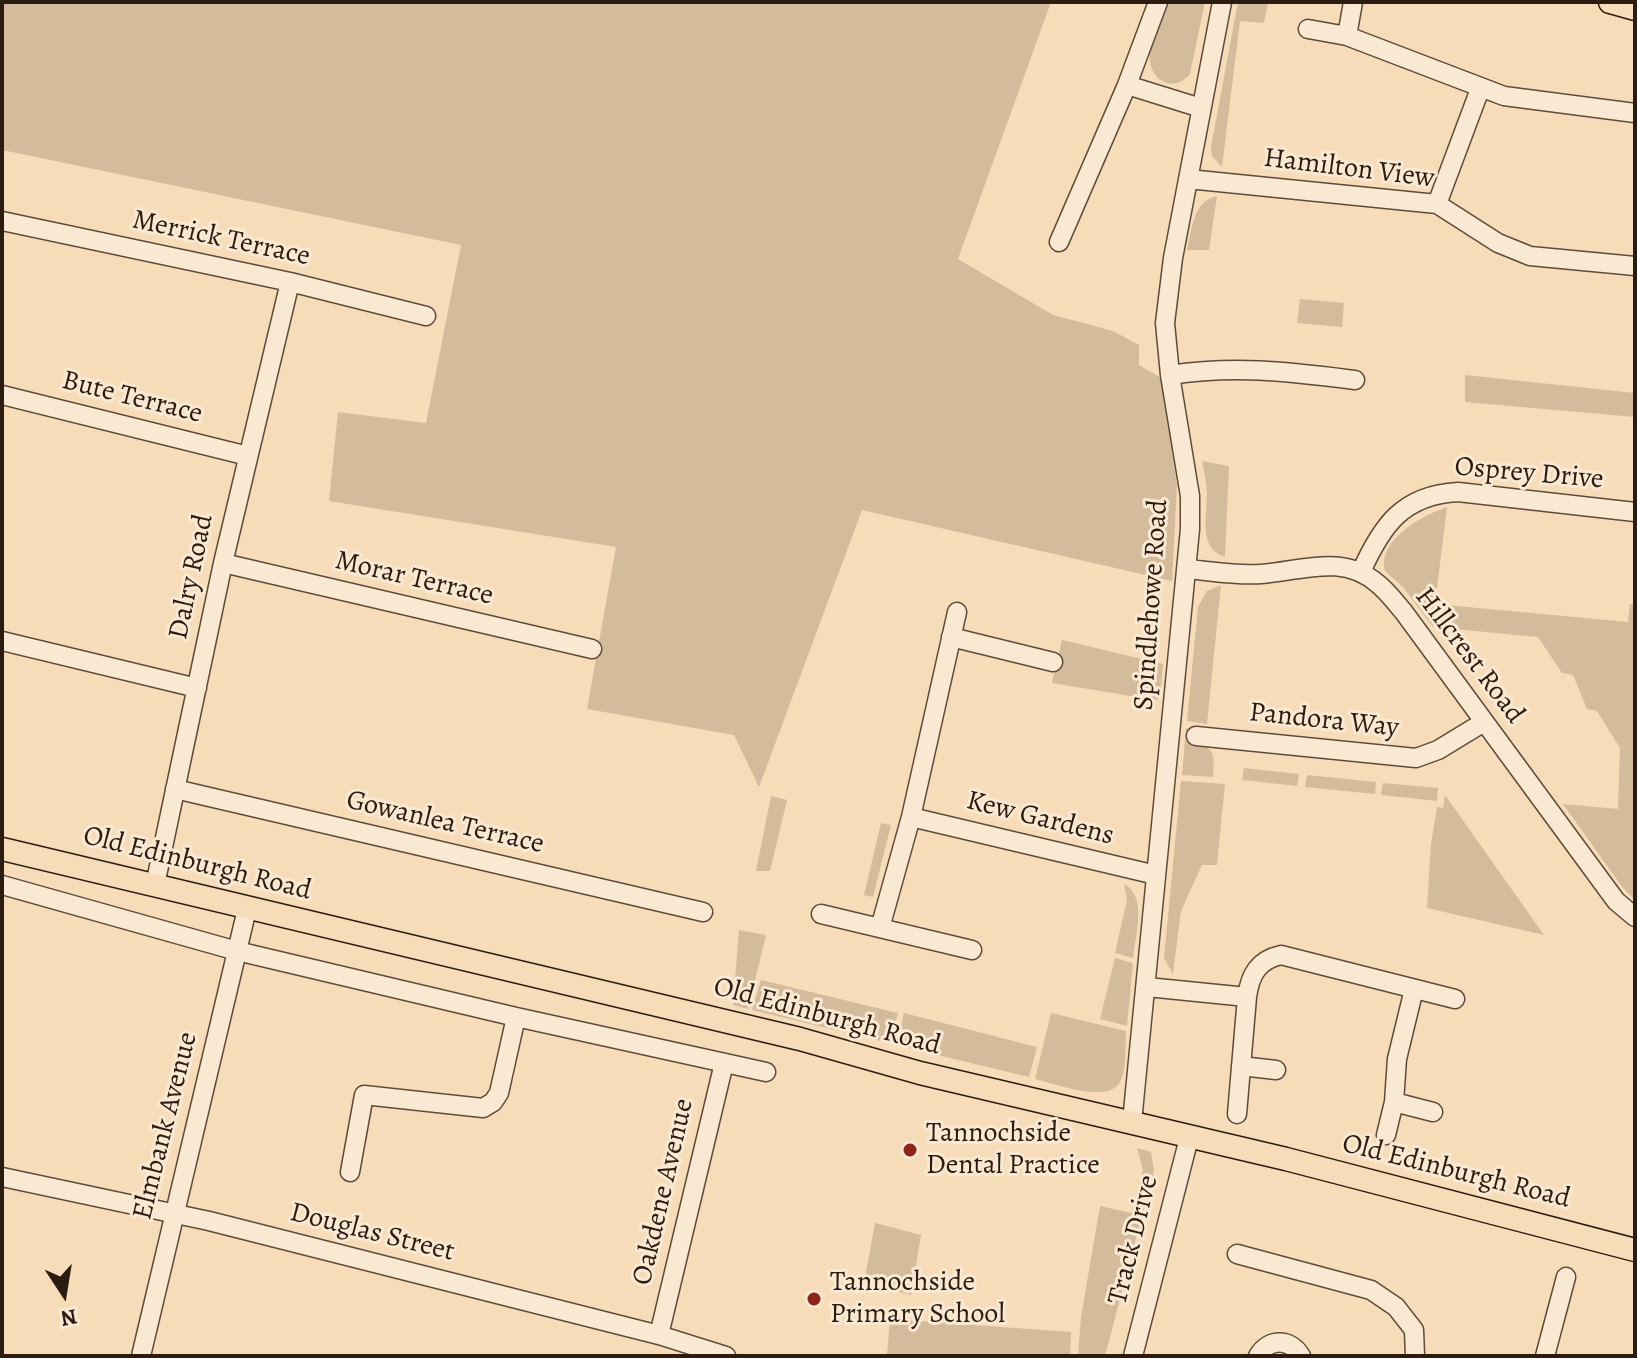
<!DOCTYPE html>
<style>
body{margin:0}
#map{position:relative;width:1637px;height:1358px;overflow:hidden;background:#f6dcb9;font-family:Alegreya,serif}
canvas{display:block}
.frame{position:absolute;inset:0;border:4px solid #2c1b0f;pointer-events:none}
.north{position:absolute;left:24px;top:1254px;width:80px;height:80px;-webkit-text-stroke:6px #f9e8d2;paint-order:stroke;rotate:168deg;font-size:22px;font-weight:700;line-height:32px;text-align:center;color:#2c1b0f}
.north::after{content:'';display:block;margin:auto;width:28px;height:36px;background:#2c1b0f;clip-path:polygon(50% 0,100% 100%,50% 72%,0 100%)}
</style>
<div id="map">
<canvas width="1637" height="1358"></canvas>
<div class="frame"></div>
<div class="north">N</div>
</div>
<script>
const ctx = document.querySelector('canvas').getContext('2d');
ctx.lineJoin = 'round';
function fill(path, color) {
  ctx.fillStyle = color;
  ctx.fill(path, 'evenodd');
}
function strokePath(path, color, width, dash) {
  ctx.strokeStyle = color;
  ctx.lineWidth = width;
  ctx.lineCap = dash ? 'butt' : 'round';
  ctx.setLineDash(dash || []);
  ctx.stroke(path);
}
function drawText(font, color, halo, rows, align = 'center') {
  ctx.font = font + ' Alegreya,serif';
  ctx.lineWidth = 6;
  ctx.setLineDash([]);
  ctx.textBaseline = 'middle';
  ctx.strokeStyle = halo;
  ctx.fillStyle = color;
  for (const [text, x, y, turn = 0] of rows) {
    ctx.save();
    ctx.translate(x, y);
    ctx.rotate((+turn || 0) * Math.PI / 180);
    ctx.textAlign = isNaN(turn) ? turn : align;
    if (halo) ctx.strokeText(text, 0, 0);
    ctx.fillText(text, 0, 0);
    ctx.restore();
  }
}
fill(new Path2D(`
 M 2,2 L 1051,2 L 958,259 L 1053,315 L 1113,331 L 1139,345 L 1139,365 L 1161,378 L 1177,485 L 1172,581 L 862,510 L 759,787 L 734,735 L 587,709 L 616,547 L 329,501 L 338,412 L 426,423 L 461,245 L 2,150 Z
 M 1165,2 L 1205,2 L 1190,74 C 1173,95 1147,79 1150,53 L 1145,50 Z
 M 1238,2 L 1268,3 L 1264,23 L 1240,21 L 1222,167 L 1212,156 L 1211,147 Z
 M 1217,196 L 1209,250 L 1187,250 C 1192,229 1193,201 1217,196 Z
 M 1300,299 L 1344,303 L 1342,327 L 1297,323 Z
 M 1465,375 L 1635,393 L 1635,417 L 1465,402 Z
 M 1202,461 L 1229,466 L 1225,557 C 1198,549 1207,515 1207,494 C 1207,483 1204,472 1202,461 Z
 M 1447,507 L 1435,604 L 1628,622 L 1630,604 L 1635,604 L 1634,899 L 1623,888 L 1563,804 L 1618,809 L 1620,748 L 1597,711 L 1587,709 L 1573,675 L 1562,673 L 1538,637 L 1433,627 L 1403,587 L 1385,571 C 1377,540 1423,515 1447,507 Z
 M 1221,585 L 1207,724 L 1187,721 L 1198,607 L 1207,591 Z
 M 1062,640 L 1163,664 L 1160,698 L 1155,700 L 1052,683 Z
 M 1186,728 L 1193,729 L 1192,744 C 1217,746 1214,756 1213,777 L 1182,775 Z
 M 1244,768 L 1299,774 L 1297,786 L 1242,780 Z
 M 1307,775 L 1376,782 L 1375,794 L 1305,787 Z
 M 1181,781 L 1225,784 L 1217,865 L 1202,865 L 1181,911 L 1173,974 L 1164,958 Z
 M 1383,783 L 1438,788 L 1437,801 L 1381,795 Z
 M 1445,795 L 1544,935 L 1427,908 L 1431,844 L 1437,807 L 1443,808 Z
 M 771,796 L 787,800 L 770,871 L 756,871 Z
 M 881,823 L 891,825 L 873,897 L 864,895 Z
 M 1124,884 C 1148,897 1135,936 1133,958 L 1115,953 L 1127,900 Z
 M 739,930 L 766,935 L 748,1009 L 733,1005 Z
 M 1115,958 L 1133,963 L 1127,1026 L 1100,1019 Z
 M 761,980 L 898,1013 L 892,1038 L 885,1042 L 752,1010 Z
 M 904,1013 L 1037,1047 L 1029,1077 L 904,1047 L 898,1039 Z
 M 1051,1013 L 1126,1031 C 1125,1046 1127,1069 1120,1082 C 1108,1104 1056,1084 1035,1079 Z
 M 1137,1148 L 1151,1152 L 1154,1170 L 1105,1356 L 1078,1356 L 1081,1317 L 1100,1206 L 1131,1213 L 1143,1170 Z
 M 875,1223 L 921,1235 L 911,1295 L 864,1283 Z
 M 890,1319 L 1071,1332 L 1070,1356 L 887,1356 Z`), '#d4bb9c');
const minor = new Path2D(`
 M 1158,2 L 1127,85 L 1201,108
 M 1308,29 L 1347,36 L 1504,96 L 1635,113
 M 1347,36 L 1353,2
 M 1188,179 L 1437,204 L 1498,243 L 1530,256 L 1635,266
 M 1437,204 L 1480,89
 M 2,221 L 290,282 L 426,316
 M 1059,242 L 1127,85
 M 1170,375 C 1237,365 1289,372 1355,380
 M 2,395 L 248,456
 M 223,563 L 592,649
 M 1187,569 C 1211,571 1236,576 1261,574 C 1302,571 1343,553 1378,584 C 1388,592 1395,602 1403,611 L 1616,901 L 1635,917
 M 1361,572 C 1382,525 1403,495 1458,492 L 1635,512
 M 957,612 L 911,817 L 1156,875
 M 951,637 L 1053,662
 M 2,641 L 197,688
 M 1196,736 L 1416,758 L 1438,750 L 1484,722
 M 175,789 L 703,912
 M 2,885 L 237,951 L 516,1017 L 766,1072
 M 155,885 L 223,563 L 290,282
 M 821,914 L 972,950
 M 880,928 L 911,817
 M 1147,987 L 1247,997 C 1250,975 1258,960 1281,955 L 1455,999
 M 1241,1066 L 1276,1070
 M 1394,1102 L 1433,1112
 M 1237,1114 L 1247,997
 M 1132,1122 L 1190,529 L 1190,496 L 1170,375 L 1165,323 L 1173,258 L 1222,2
 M 1386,1135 L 1394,1102 L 1397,1059 L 1414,989
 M 350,1172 L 364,1095 L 483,1108 L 493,1102 L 499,1093 L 516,1017
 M 2,1177 L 209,1221 L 659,1335 L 726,1356
 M 1237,1254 L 1371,1290 L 1396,1307 L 1414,1330 L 1415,1356
 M 659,1335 L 724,1063
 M 141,1356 L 247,909
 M 1133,1356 L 1189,1138
 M 1258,1356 C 1269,1338 1290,1338 1301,1356
 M 1545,1356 L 1566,1277`);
const major = new Path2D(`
 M 1610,2 L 1635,9
 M 2,849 L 800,1039 L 920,1073 L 1286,1159 L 1635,1250`);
strokePath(minor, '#5e4b3a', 21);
strokePath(major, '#2c1b0f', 25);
strokePath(minor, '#f9e8d2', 18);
strokePath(major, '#f6dcb9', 22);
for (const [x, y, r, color] of [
 [910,1150,8,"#8f2418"],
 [814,1299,8,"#8f2418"]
]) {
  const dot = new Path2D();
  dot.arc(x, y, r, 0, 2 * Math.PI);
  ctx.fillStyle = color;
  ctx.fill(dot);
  strokePath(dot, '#f9e8d2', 3);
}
drawText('28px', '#2c1b0f', '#f9e8d2', [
 ["Hamilton View",1349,169,7],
 ["Merrick Terrace",221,239,12],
 ["Bute Terrace",132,398,14],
 ["Osprey Drive",1529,474,5],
 ["Dalry Road",192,577,-78],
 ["Morar Terrace",414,579,13],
 ["Spindlehowe Road",1152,605,-86],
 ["Hillcrest Road",1469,656,53],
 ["Pandora Way",1324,721,6],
 ["Kew Gardens",1040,819,14],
 ["Gowanlea Terrace",445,823,13],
 ["Old Edinburgh Road",197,864,14],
 ["Old Edinburgh Road",827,1017,15],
 ["Elmbank Avenue",166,1126,-76],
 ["Old Edinburgh Road",1456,1172,14],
 ["Oakdene Avenue",664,1192,-77],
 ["Douglas Street",372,1233,14],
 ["Track Drive",1134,1240,-76]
]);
drawText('28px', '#2c1b0f', '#f9e8d2', [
 ["Tannochside",926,1134],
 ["Dental Practice",926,1166],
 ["Tannochside",830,1283],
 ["Primary School",830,1315]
], 'left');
</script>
